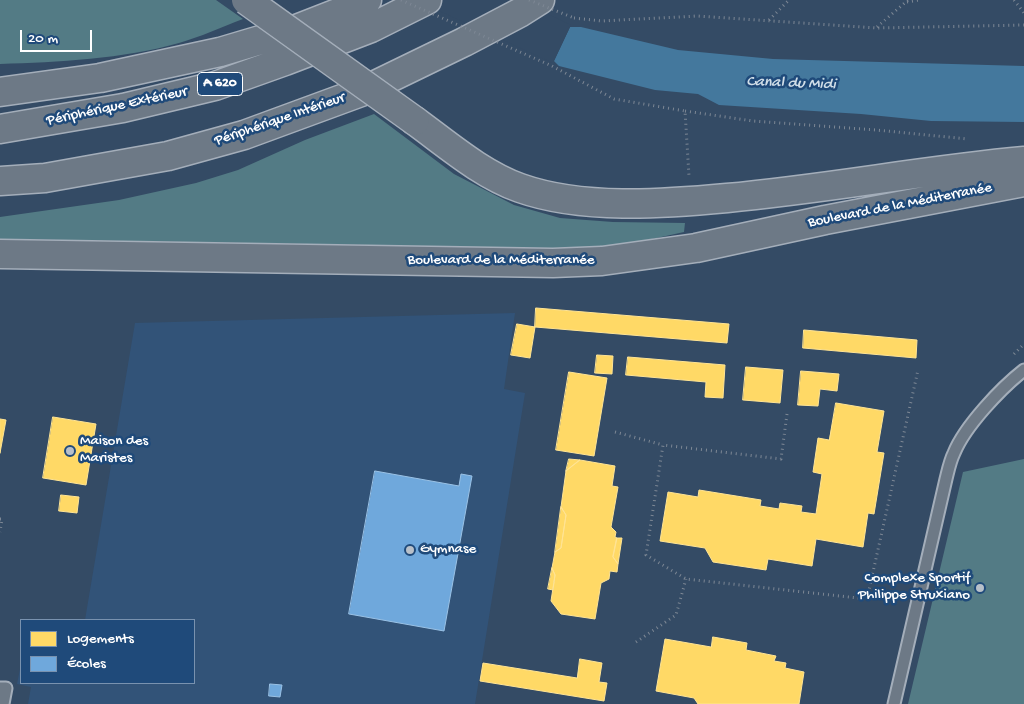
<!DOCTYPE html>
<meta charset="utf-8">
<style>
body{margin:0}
#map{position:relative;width:1024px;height:704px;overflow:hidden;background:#344b65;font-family:"Gochi Hand",sans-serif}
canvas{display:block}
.legend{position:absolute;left:20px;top:619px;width:175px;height:65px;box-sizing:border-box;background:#1f4a7a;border:1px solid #7992af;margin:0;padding:6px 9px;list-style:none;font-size:15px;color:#fff}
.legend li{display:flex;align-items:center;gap:10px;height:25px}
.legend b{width:25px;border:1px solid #7992af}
.scale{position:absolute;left:20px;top:30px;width:72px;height:22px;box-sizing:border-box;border:2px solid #fff;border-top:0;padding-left:6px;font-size:15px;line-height:18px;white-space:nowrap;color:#fff;-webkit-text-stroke:4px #1f4a7a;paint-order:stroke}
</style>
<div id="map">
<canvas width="1024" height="704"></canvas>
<ul class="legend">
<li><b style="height:14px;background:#ffd966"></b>Logements</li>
<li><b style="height:14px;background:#6fa8dc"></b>Écoles</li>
</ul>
<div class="scale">20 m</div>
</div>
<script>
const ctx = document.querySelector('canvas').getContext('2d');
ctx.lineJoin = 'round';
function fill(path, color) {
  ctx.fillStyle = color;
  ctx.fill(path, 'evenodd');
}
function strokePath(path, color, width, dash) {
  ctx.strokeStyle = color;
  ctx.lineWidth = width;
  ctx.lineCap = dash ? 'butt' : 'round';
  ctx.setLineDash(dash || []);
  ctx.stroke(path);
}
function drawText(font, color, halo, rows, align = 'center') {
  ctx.font = font + ' "Gochi Hand",sans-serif';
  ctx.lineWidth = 5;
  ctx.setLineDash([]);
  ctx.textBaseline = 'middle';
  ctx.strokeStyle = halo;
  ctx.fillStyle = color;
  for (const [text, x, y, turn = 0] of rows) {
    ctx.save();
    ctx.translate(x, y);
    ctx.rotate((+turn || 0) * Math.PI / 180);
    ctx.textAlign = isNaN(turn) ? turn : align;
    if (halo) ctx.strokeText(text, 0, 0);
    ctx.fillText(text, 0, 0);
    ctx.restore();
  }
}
fill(new Path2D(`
 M 515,313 L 504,389 L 525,393 L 475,704 L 28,704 L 31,687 L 17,684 L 21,664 L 21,683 L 194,683 L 194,620 L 85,620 L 135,323 Z`), '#325378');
fill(new Path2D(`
 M 0,0 L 216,0 L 243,19 C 222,27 200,37 179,43 C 123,59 58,62 0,64 Z
 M 374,114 L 454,174 L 514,205 L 560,218 L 613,222 L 685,223 L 684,232 L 634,243 L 575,249 L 434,248 L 367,245 L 0,239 L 0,217 L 119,200 L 196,183 L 238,170 L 305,140 Z
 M 1024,459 L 1024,704 L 908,704 L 963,472 Z`), '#537b85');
fill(new Path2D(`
 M 570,27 L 581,27 L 678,50 L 773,59 L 1024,66 L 1024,122 L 931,121 L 861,114 L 719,105 L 698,94 L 655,90 L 559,66 L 554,61 Z`), '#44789d');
fill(new Path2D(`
 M 418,0 L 518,0 L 571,25 L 553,63 L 420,2 Z`), '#344b65');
const homes = new Path2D(`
 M 536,308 L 729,324 L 727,343 L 535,327 Z
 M 517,324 L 535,327 L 530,358 L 511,355 Z
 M 804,330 L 917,340 L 916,358 L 803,348 Z
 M 597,355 L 613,356 L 612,374 L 595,373 Z
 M 628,357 L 725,365 L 723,398 L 705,397 L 706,382 L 626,375 Z
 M 746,367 L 783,370 L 780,403 L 743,400 Z
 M 801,371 L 839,374 L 837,391 L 820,389 L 818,406 L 798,405 Z
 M 569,372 L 607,378 L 594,456 L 556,450 Z
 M 836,403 L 884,411 L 877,452 L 884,453 L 874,514 L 868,513 L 863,547 L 816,539 L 812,566 L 768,559 L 766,570 L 713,562 L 705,548 L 660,541 L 668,492 L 698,497 L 699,490 L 761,500 L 760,506 L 779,509 L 780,503 L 802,506 L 801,512 L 816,514 L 822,474 L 813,472 L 818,438 L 829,440 Z
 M 53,417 L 96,424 L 86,485 L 43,478 Z
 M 0,419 L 6,420 L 0,453 Z
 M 569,459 L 580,460 L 566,471 Z
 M 580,460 L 615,466 L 612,486 L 618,487 L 611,527 L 616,532 L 615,537 L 617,538 L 613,557 L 618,564 L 617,572 L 610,571 L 609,579 L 601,583 L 595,619 L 561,614 L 551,601 L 555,575 L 552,568 L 555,552 L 561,548 L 566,515 L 561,507 L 566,471 Z
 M 61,495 L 79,497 L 77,513 L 59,511 Z
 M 561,507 L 566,515 L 561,548 L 555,552 Z
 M 617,538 L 622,538 L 618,564 L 613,557 Z
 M 552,568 L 555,575 L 553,590 L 548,589 Z
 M 713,637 L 747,643 L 746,650 L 776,656 L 774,661 L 786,663 L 785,668 L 804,672 L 799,704 L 698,704 L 694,698 L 656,691 L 665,639 L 711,647 Z
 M 580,659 L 602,663 L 599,682 L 607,683 L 604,701 L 480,681 L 483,663 L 577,678 Z`);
fill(homes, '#ffd966');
strokePath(homes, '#ffe494', 1);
const schools = new Path2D(`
 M 375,471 L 459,486 L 461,474 L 472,476 L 444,631 L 349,614 Z
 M 270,684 L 282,685 L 280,697 L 269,696 Z`);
fill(schools, '#6fa8dc');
strokePath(schools, '#9ac2e6', 1);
const service = new Path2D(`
 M 0,688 L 6,688 L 3,704
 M 894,704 L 946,479 C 948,471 950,461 954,453 C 965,426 1001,388 1024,370`);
const primary = new Path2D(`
 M 415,121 C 448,145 481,174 520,188 C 582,210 663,204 727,198 C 826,189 925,170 1024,161
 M 0,254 L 553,263 L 602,261 L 696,248 L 825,220 L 1024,182`);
const motorway = new Path2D(`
 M 0,92 L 100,78 L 220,52 L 294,30 L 358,5 L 367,0
 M 0,129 L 123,108 L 215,86 L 285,61 L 371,28 L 427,0
 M 0,181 L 45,178 L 168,156 L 244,135 L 361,92 L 464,42 L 521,12 L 540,0`);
strokePath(service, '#a4aeba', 15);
strokePath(primary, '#a4aeba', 31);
strokePath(motorway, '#a4aeba', 31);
strokePath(new Path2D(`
 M 1014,0 L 1024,13
 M 907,2 L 919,0
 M 574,18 L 602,21 L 697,16 L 877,28 L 1024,25
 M 769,20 L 789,0
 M 877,27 L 908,0
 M 552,66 L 614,99 L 685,111 L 689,176
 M 685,111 L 753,121 L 876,130 L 968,139
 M 1014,354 L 1024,344
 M 787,414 L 781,459 L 663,445 L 646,555 L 686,579 L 867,599 L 918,370
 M 615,432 L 663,445
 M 0,519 L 2,519 L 0,532
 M 636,642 L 676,615 L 686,579`), '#7e8895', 3, [1, 4]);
strokePath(service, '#6d7986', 11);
strokePath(primary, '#6d7986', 28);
strokePath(motorway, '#6d7986', 28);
const primaryBridge = new Path2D(`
 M 246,0 L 415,121`);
strokePath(primaryBridge, '#a4aeba', 31, []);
strokePath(new Path2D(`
 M 401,0 L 552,66
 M 529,0 L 574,18`), '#7e8895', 3, [1, 4]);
strokePath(primaryBridge, '#6d7986', 28);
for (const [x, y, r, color] of [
 [70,451,5,"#b8c0c9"],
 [410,550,5,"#b8c0c9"],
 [980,588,5,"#b8c0c9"]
]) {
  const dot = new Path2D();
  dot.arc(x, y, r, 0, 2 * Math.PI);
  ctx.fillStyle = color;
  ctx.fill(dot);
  strokePath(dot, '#1f4a7a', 2);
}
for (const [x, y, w] of [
 [220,84,45]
]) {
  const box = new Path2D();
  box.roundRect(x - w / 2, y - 11.5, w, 23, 4);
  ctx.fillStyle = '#1f4a7a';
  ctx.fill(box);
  strokePath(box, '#fff', 1);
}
drawText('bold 14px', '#fff', null, [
 ["A 620",220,84]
]);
drawText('15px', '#fff', '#1f4a7a', [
 ["Périphérique Extérieur",117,107,-12],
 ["Périphérique Intérieur",280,120,-19],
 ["Boulevard de la Méditerranée",900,206,-11],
 ["Boulevard de la Méditerranée",501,261]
]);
drawText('15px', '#fff', '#1f4a7a', [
 ["Maison des",80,442],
 ["Maristes",80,459],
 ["Gymnase",420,550],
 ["Complexe Sportif",970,579,"right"],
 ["Philippe Struxiano",970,596,"right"]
], 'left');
drawText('italic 16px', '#d1dee8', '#1f4a7a', [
 ["Canal du Midi",791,84,2]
]);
</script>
